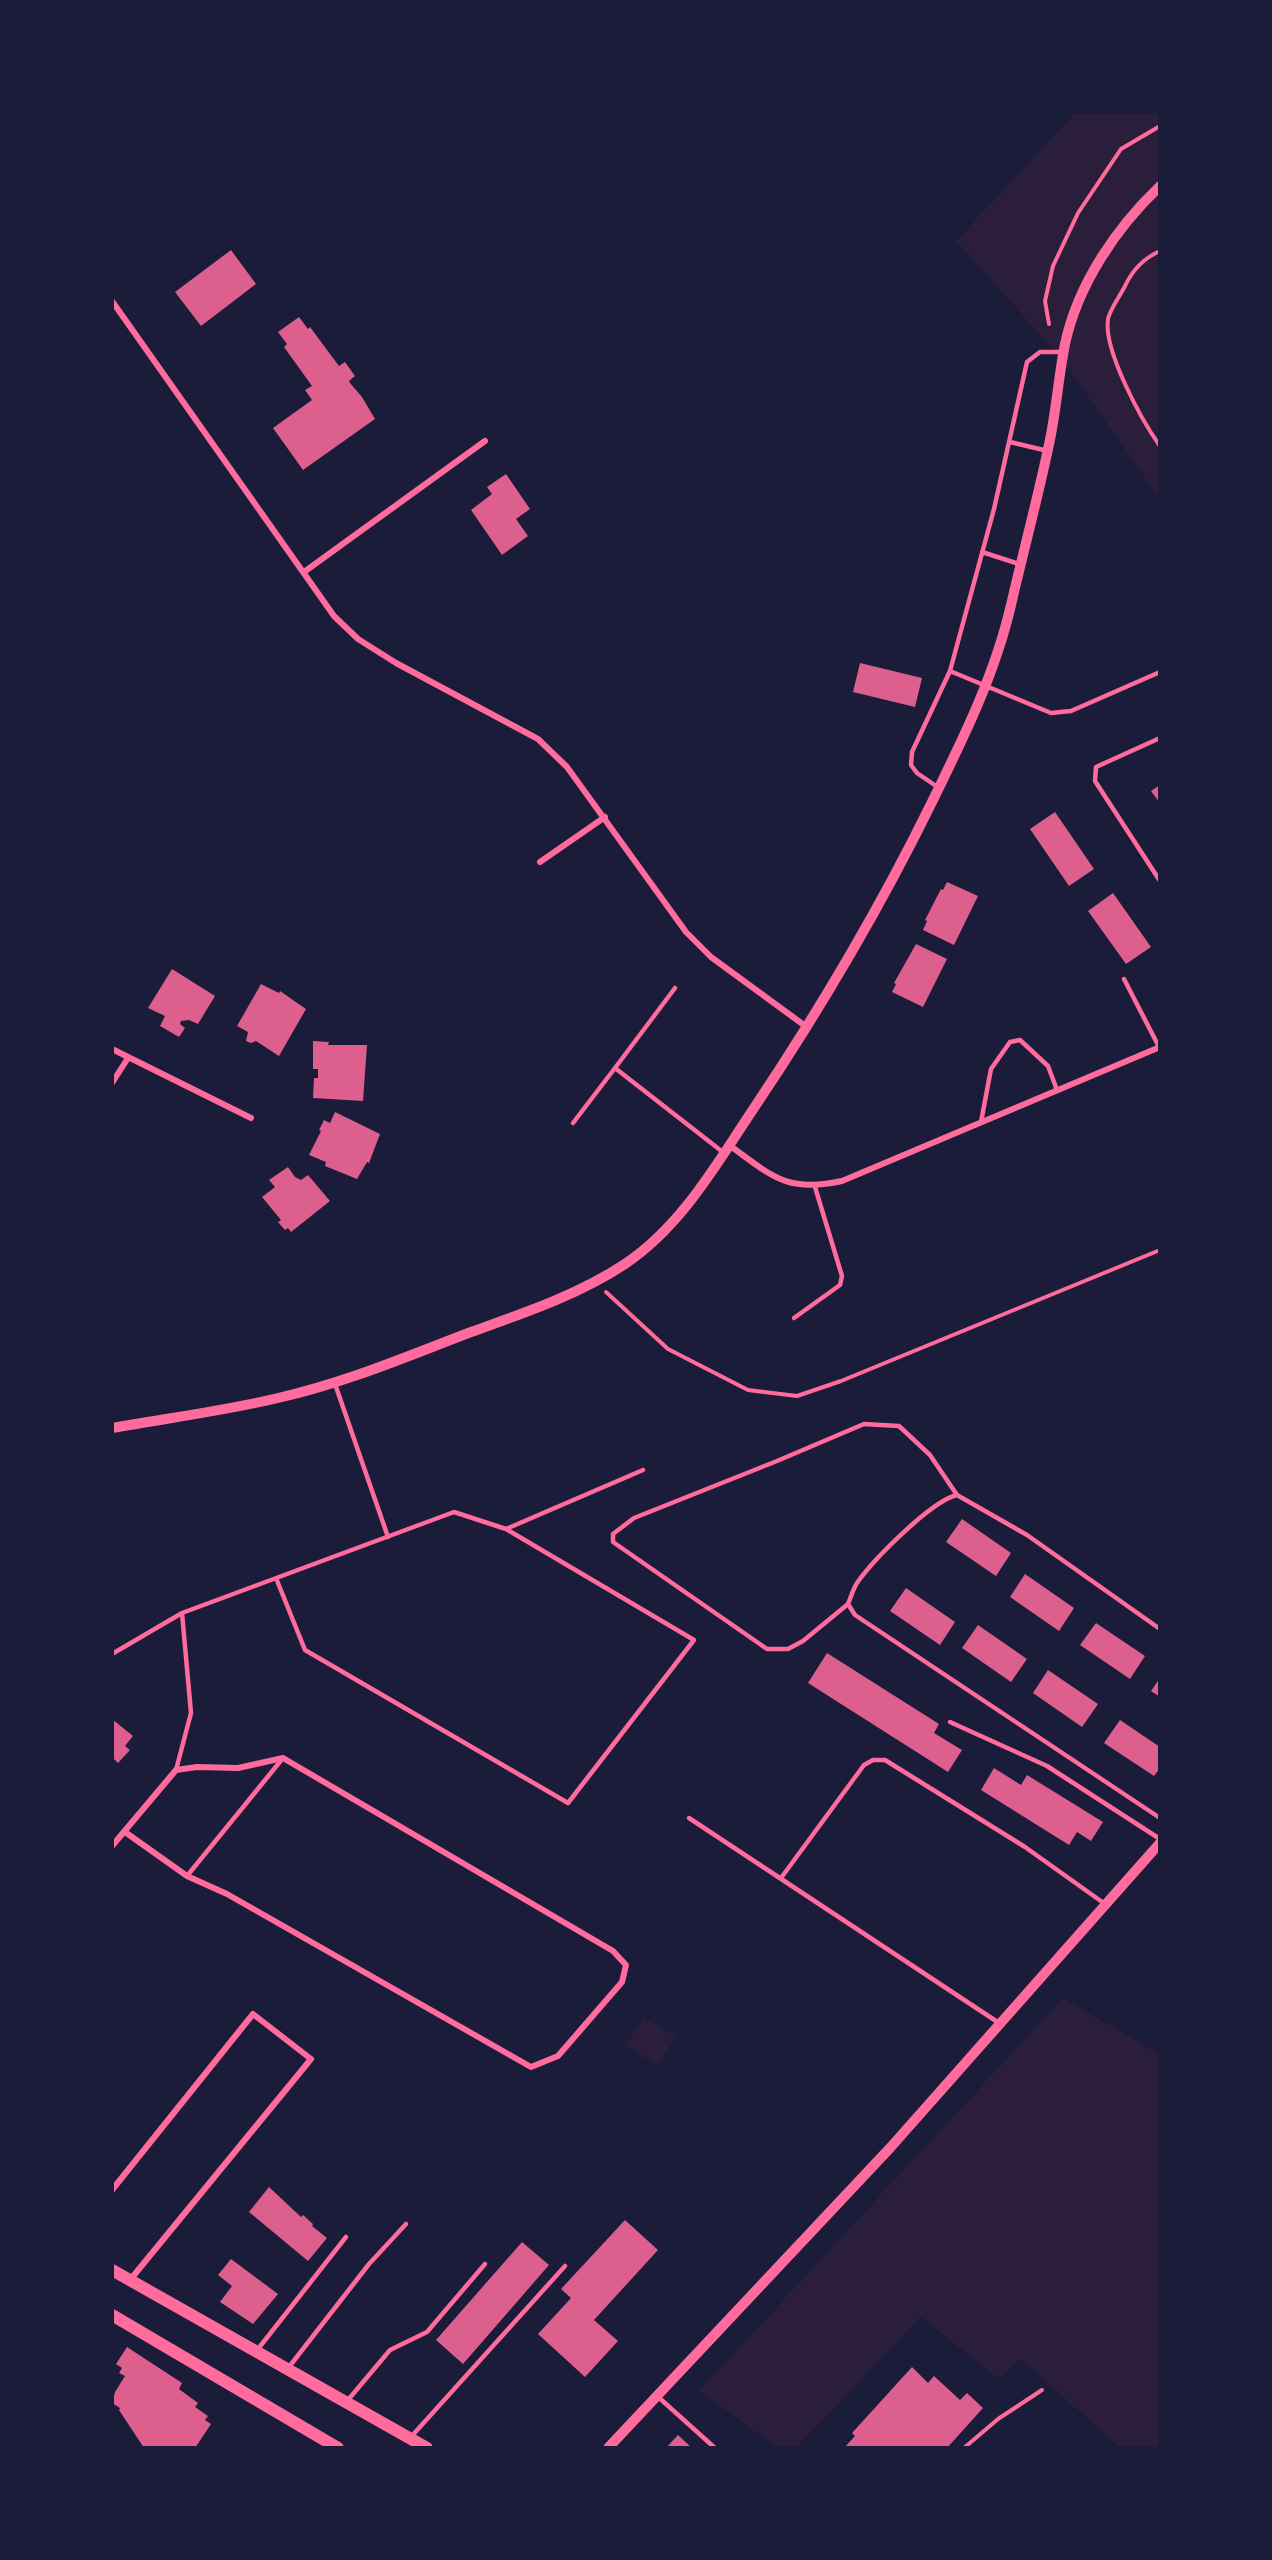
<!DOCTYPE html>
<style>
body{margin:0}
#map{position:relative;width:1272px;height:2560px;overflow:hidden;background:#1b1b3a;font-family:Barlow,sans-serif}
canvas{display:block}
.frame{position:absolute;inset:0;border:114px solid #1b1b3a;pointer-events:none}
</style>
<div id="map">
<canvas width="1272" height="2560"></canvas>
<div class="frame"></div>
</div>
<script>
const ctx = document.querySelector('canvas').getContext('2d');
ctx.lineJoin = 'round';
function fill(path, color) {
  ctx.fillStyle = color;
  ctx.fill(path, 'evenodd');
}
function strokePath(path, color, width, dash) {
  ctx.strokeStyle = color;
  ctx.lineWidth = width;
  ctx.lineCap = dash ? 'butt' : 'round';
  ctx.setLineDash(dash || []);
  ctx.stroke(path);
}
fill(new Path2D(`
 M 1075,113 L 1159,113 L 1159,498 L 1081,386 L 1045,340 L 956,241 Z
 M 1063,1998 L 1159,2054 L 1159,2447 L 1119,2447 L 1021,2359 L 999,2379 L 921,2317 L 797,2447 L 777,2447 L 699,2391 Z
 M 644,2018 L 676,2036 L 658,2065 L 625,2046 Z`), '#2a1e3b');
fill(new Path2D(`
 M 231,250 L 256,284 L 201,326 L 175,292 Z
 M 299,317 L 308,329 L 310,327 L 339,366 L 345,362 L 355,376 L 349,381 L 350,383 L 362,397 L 375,419 L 303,470 L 273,428 L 312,400 L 305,390 L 312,386 L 284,347 L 287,344 L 278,332 Z
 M 506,474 L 530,509 L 516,519 L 528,536 L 502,555 L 471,510 L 492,494 L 487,487 Z
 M 860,663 L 922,678 L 915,707 L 853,692 Z
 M 1160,785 L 1160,803 L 1151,791 Z
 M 1055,812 L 1094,869 L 1069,886 L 1030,829 Z
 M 947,882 L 978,896 L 954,945 L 923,930 L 927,921 L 925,920 L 941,889 L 943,890 Z
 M 1113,893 L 1151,947 L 1126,964 L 1088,911 Z
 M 916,944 L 947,959 L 923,1007 L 892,992 L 896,984 L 894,983 Z
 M 172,969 L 215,996 L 198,1024 L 189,1020 L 181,1021 L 180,1024 L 185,1028 L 179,1037 L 160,1026 L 165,1016 L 148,1008 Z
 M 261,984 L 279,993 L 280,991 L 306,1009 L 279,1056 L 256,1041 L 251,1043 L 246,1041 L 248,1032 L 237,1026 Z
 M 313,1041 L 329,1042 L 328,1045 L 367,1045 L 363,1101 L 313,1098 L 314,1078 L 318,1078 L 318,1069 L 313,1069 Z
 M 335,1112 L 380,1134 L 369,1163 L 367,1162 L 357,1179 L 325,1166 L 326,1162 L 309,1155 L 321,1131 L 319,1130 L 324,1120 L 330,1123 Z
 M 288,1167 L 295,1177 L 301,1180 L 308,1175 L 330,1201 L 291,1232 L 288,1228 L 285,1230 L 278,1222 L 281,1220 L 262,1197 L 275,1187 L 269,1180 Z
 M 962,1519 L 1011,1553 L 996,1576 L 946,1542 Z
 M 1025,1574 L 1074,1608 L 1059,1631 L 1010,1597 Z
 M 906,1588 L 955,1622 L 940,1645 L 890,1611 Z
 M 1096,1623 L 1145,1656 L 1130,1679 L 1080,1645 Z
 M 978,1625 L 1027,1659 L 1011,1682 L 962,1648 Z
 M 827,1653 L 939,1724 L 934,1733 L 962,1750 L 948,1772 L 808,1683 Z
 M 1048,1670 L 1098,1704 L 1082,1727 L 1033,1693 Z
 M 1160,1678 L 1160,1697 L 1151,1691 Z
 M 112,1719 L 133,1736 L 125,1746 L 130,1750 L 118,1763 L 114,1759 L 112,1760 Z
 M 1120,1720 L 1160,1747 L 1160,1768 L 1154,1776 L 1104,1743 Z
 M 994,1768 L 1021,1785 L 1027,1775 L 1103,1822 L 1091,1841 L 1077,1832 L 1069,1845 L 981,1790 Z
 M 269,2187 L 301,2217 L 303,2215 L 313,2224 L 312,2226 L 327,2238 L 308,2261 L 249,2212 Z
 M 625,2220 L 658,2250 L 594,2320 L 618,2341 L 585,2377 L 538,2334 L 571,2298 L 561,2289 Z
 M 522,2242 L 549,2265 L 463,2364 L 436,2340 Z
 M 231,2259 L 278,2294 L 253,2324 L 220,2302 L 232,2286 L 218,2275 Z
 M 127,2347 L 182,2383 L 179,2389 L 198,2403 L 195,2407 L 208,2416 L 205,2420 L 211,2424 L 195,2448 L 144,2448 L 119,2410 L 120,2408 L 112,2403 L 115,2392 L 125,2376 L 119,2373 L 122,2368 L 116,2364 Z
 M 912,2367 L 928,2383 L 934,2376 L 960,2400 L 967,2393 L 983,2408 L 947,2448 L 844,2448 L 855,2436 L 852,2433 Z
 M 678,2435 L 692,2448 L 666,2448 Z`), '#dd5f8e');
strokePath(new Path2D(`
 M 1160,251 C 1144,258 1132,271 1125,286 C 1120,296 1110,309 1108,319 C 1103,350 1142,421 1160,446
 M 1049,324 L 1045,301 L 1053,266 L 1078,213 L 1121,149 L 1160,126
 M 606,1292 L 668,1349 L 748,1390 L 797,1396 L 841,1381 L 1160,1250
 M 964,2448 L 998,2419 L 1042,2390`), '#ff6b9d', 4);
strokePath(new Path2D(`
 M 1010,442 L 1048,451
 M 982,552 L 1019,564
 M 950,671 L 1051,713 L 1071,711 L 1160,672
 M 1160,738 L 1096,767 L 1095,781 L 1160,881
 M 939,788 L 917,773 L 911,765 L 912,752 L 950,671 L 994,509 L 1027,362 L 1040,352 L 1064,352
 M 1124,979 L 1159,1047
 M 675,988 L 615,1068 L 724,1153
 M 981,1122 L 991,1069 L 1010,1042 L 1020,1040 L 1048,1066 L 1057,1090
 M 573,1123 L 615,1068
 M 794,1318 L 840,1285 L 842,1276 L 815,1187
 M 335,1384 L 388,1537
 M 276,1578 L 305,1650 L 568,1803 L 694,1640 L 506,1529
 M 848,1604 L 803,1641 L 788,1649 L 767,1649 L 613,1542 L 613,1534 L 634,1518 L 777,1461 L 864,1424 L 899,1426 L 930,1455 L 957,1495
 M 182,1613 L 454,1512 L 506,1529 L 643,1470
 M 1160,1629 L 1027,1535 L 957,1495 C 931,1501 873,1560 857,1583 C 853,1589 851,1597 848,1604 L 855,1615 L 1160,1818
 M 112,1654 L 182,1613 L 191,1713 L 176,1770
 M 950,1722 L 1047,1766 L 1160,1839
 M 689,1818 L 999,2023
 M 187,1876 L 283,1758
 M 781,1878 L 864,1765 L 873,1760 L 885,1760 L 1025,1847 L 1105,1904
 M 258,2349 L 346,2237
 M 289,2367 L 369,2264 L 406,2224
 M 656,2395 L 715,2448
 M 348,2400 L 390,2350 L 427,2332 L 485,2264
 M 410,2438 L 565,2266`), '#ff6b9d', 4.5);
strokePath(new Path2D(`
 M 112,301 L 334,616 L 358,639 L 396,663 L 538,739 L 567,767 L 686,932 L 711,957 L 808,1028
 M 304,572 L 485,441
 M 540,862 L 605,817
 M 112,1049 L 251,1118
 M 112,1083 L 128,1058
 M 729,1145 C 772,1176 786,1193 842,1181 L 1160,1047
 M 112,1846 L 176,1770 L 197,1767 L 238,1768 L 283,1758 L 613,1951 L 626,1965 L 622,1982 L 558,2056 L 531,2067 L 227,1894 L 187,1876 L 125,1832
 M 112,2190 L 253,2014 L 311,2059 L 130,2280`), '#ff6b9d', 6);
strokePath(new Path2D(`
 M 112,1428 C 168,1418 224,1411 278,1398 C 345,1383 408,1356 471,1332 C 524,1313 578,1295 625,1264 C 682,1226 717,1163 754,1108 C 821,1008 879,910 932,802 C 964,737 995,674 1011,605 C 1023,553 1037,501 1048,449 C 1056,415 1058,379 1065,344 C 1078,284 1116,228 1160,186
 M 608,2448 L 890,2148 L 1160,1843`), '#ff6b9d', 10);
strokePath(new Path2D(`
 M 112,2270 L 427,2448
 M 112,2315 L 338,2448`), '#ff6b9d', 12);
</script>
